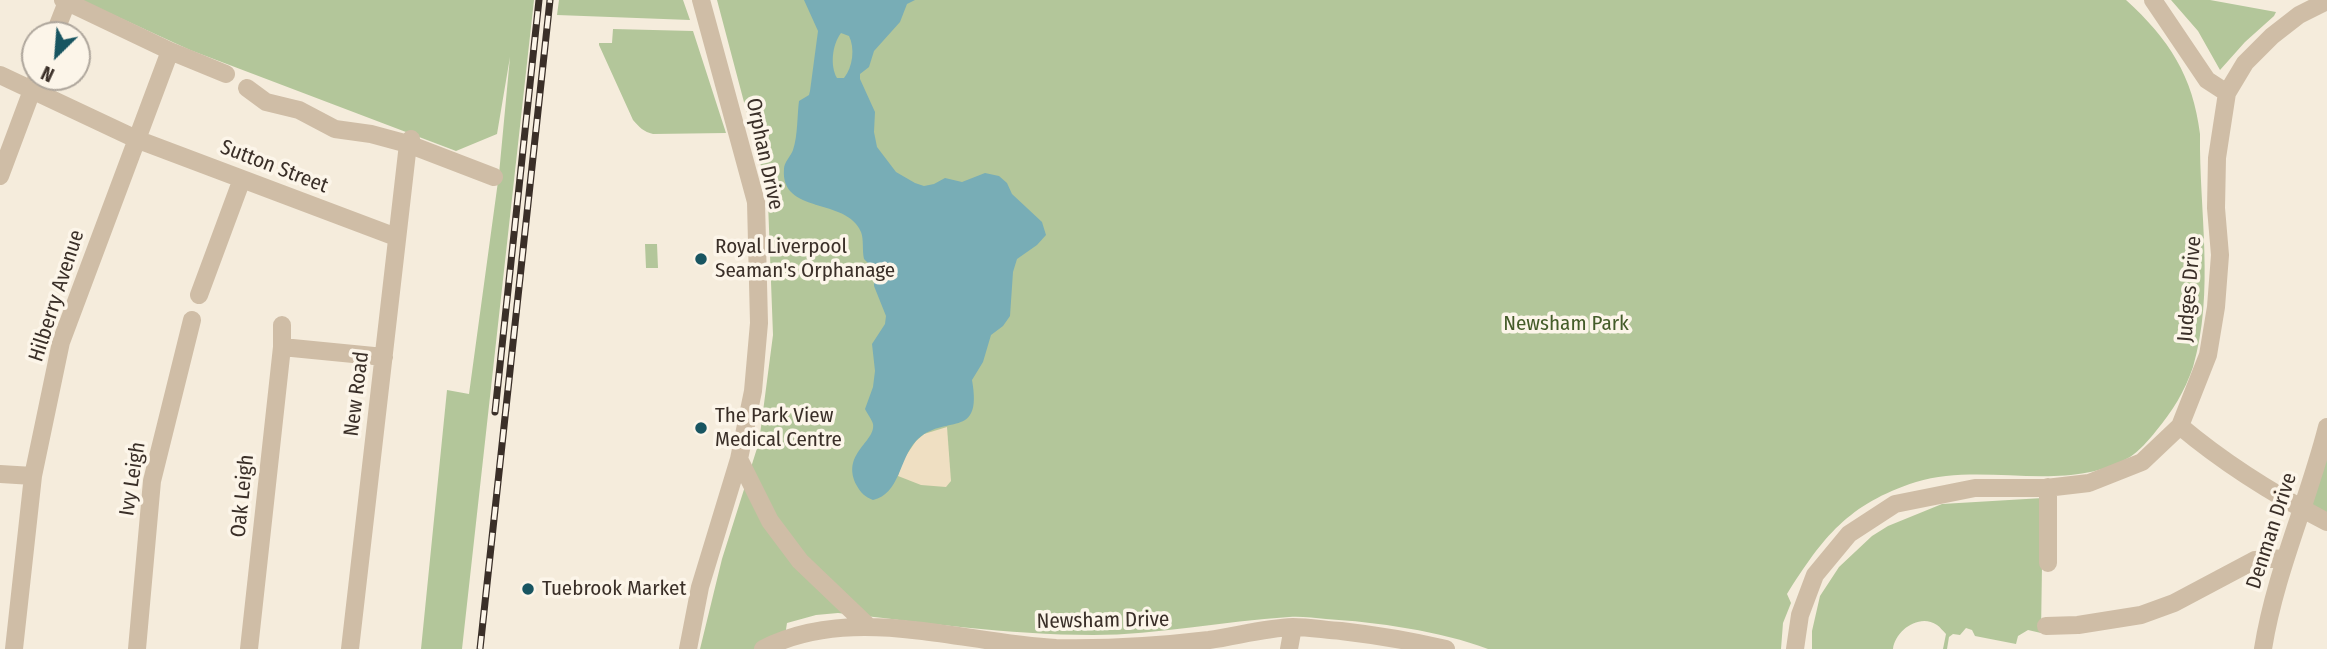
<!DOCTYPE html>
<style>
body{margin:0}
#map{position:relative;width:2327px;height:649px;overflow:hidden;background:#f5ecdc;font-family:"Fira Sans Condensed",sans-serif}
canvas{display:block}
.north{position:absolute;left:21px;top:21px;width:70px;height:70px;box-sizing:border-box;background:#fcf5e9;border:2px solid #aea69c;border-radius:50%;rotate:205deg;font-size:19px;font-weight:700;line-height:28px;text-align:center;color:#3a2f28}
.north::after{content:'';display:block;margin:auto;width:24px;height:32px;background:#185561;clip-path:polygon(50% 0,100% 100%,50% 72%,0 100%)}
</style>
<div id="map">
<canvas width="2327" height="649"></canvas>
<div class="north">N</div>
</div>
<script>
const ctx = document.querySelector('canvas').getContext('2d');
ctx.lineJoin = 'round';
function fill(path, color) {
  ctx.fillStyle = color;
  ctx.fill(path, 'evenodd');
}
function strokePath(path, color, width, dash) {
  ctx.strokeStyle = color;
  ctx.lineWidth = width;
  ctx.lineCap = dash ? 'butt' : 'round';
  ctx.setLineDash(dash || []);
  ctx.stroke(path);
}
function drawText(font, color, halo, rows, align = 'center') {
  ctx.font = font + ' "Fira Sans Condensed",sans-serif';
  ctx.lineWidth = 7;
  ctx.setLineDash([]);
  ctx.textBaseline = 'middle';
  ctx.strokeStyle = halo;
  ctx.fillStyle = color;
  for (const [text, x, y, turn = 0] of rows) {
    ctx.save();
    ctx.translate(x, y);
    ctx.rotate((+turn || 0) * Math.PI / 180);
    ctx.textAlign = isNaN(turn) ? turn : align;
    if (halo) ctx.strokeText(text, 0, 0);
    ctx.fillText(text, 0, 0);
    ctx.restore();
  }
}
fill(new Path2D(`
 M 81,0 L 534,0 L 462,649 L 421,649 L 447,390 L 469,394 L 499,174 L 510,57 L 497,134 L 456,151 L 190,50 Z
 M 559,0 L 683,0 L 690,20 L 557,15 Z
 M 717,0 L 2126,0 C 2169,39 2193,76 2200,134 C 2199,211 2215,292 2193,367 C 2185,391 2172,412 2156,431 C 2149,440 2139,451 2130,457 C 2065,495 1985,461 1916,482 C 1848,504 1823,537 1787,594 L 1791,603 L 1783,623 L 1781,649 L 1488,649 C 1441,631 1376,622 1326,619 C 1314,618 1301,616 1289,617 C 1223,621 1158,635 1093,635 C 1008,635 922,622 838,613 L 816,615 L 787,623 L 783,649 L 700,649 L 722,559 L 759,442 L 773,335 L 768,202 L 763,174 Z
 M 2171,0 L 2210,0 L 2276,12 L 2274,16 L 2245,42 L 2220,70 L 2198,31 Z
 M 613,29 L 693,31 L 726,133 L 653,134 C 644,132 639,127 633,120 L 599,45 L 599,43 L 612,43 Z
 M 645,244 L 657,244 L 658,268 L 646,268 Z
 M 2327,427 L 2327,522 L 2302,509 Z
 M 2043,498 L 2041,633 L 2028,630 L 2018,636 L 2016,644 L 1975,636 L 1972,630 L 1966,628 L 1960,635 L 1953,634 L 1949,637 L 1947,649 L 1943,649 L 1946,634 C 1943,631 1940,627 1937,625 C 1919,613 1895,631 1893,649 L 1812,649 L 1812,631 L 1820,596 L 1839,567 L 1872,536 L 1888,526 L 1942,504 Z`), '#b3c69a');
fill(new Path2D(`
 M 947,427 L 951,481 L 946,487 L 921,485 L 898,476 L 903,460 L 916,441 L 924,434 Z`), '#efdfc2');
fill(new Path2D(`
 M 804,0 L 915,0 L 907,4 L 900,22 L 874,51 L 869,67 L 860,74 L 860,79 L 875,112 L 874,132 L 877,147 L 896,172 L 915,183 L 924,186 L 934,184 L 945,178 L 962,182 L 985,173 L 999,176 L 1007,183 L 1012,194 L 1042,222 L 1046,235 L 1037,245 L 1017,259 L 1013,272 L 1010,316 L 1003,326 L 991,335 L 983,362 L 972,380 C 983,442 944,412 916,441 C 899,459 900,494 873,500 C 865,497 861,493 857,486 C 840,454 876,442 873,424 C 872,420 867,413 865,409 L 873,387 L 875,371 L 872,344 L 885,324 L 886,316 L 874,286 L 874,269 L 864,259 C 862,250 864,240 861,232 C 847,197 780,215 784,169 C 784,162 791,156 793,150 C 798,135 797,116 799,101 L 809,95 L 810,91 L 818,31 ZM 841,33 L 849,36 C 855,48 853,67 844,78 L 837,78 C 830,66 832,45 841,33 Z`), '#78adb6');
strokePath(new Path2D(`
 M 63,0 L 170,51 L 226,74
 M 2153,0 L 2207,80 L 2227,93
 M 54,35 L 67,2
 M 0,75 L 136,139 L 396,237
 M 247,88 L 266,102 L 299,110 L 335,129 L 371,134 L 408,144 L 411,139
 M 0,176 L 37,77
 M 199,295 L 242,179
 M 282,347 L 384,357
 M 2180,426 C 2225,464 2275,495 2327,522
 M 739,459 L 770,521 L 800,561 L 869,627
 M 0,474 L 33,476
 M 2048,563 L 2048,487
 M 2046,626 L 2078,625 L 2141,615 L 2174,603 L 2255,560 L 2285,558
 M 14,649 L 33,476 L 61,342 L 170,51
 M 137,649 L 152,481 L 192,320
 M 249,649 L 282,347 L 282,325
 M 350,649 L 408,144 L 494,177
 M 688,649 L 700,587 L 739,459 L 753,391 L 759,323 L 756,202 L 701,0
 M 763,649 C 853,603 960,643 1056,648 C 1106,649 1159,646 1209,640 C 1237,636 1265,628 1293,627 C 1309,627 1325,630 1341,631 C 1376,635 1411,641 1446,649
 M 1289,649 L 1293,627
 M 1795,649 L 1800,615 L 1815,575 L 1849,534 L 1895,504 L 1975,488 L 2046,488 L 2089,483 L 2142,462 L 2180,426 L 2208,355 L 2216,307 L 2220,255 L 2216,208 L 2217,158 L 2227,93 L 2245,63 L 2272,36 L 2299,15 L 2327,1
 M 2263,649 C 2275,573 2308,502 2327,427`), '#cfbda6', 18);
const rail = new Path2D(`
 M 495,412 L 539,0
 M 480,649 L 550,0`);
strokePath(rail, '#3a2f28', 7);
strokePath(rail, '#fcf5e9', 4.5, [13]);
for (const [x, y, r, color] of [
 [701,259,7,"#185561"],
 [701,428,7,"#185561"],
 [528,589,7,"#185561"]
]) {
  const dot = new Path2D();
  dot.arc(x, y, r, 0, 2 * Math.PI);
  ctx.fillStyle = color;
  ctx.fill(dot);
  strokePath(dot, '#fcf5e9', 2.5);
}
drawText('21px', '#3a2f28', '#fcf5e9', [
 ["Orphan Drive",764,154,78],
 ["Sutton Street",274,167,21],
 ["Judges Drive",2190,289,-85],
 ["Hilberry Avenue",57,296,-72],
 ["New Road",357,394,-83],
 ["Ivy Leigh",133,479,-81],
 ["Oak Leigh",243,496,-84],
 ["Denman Drive",2272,531,-72],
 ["Newsham Drive",1103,621,-1]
]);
drawText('21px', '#3a2f28', '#fcf5e9', [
 ["Royal Liverpool",715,247],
 ["Seaman's Orphanage",715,271],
 ["The Park View",715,416],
 ["Medical Centre",715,440],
 ["Tuebrook Market",542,589]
], 'left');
drawText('21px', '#445c29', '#fcf5e9', [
 ["Newsham Park",1566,324]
]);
</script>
